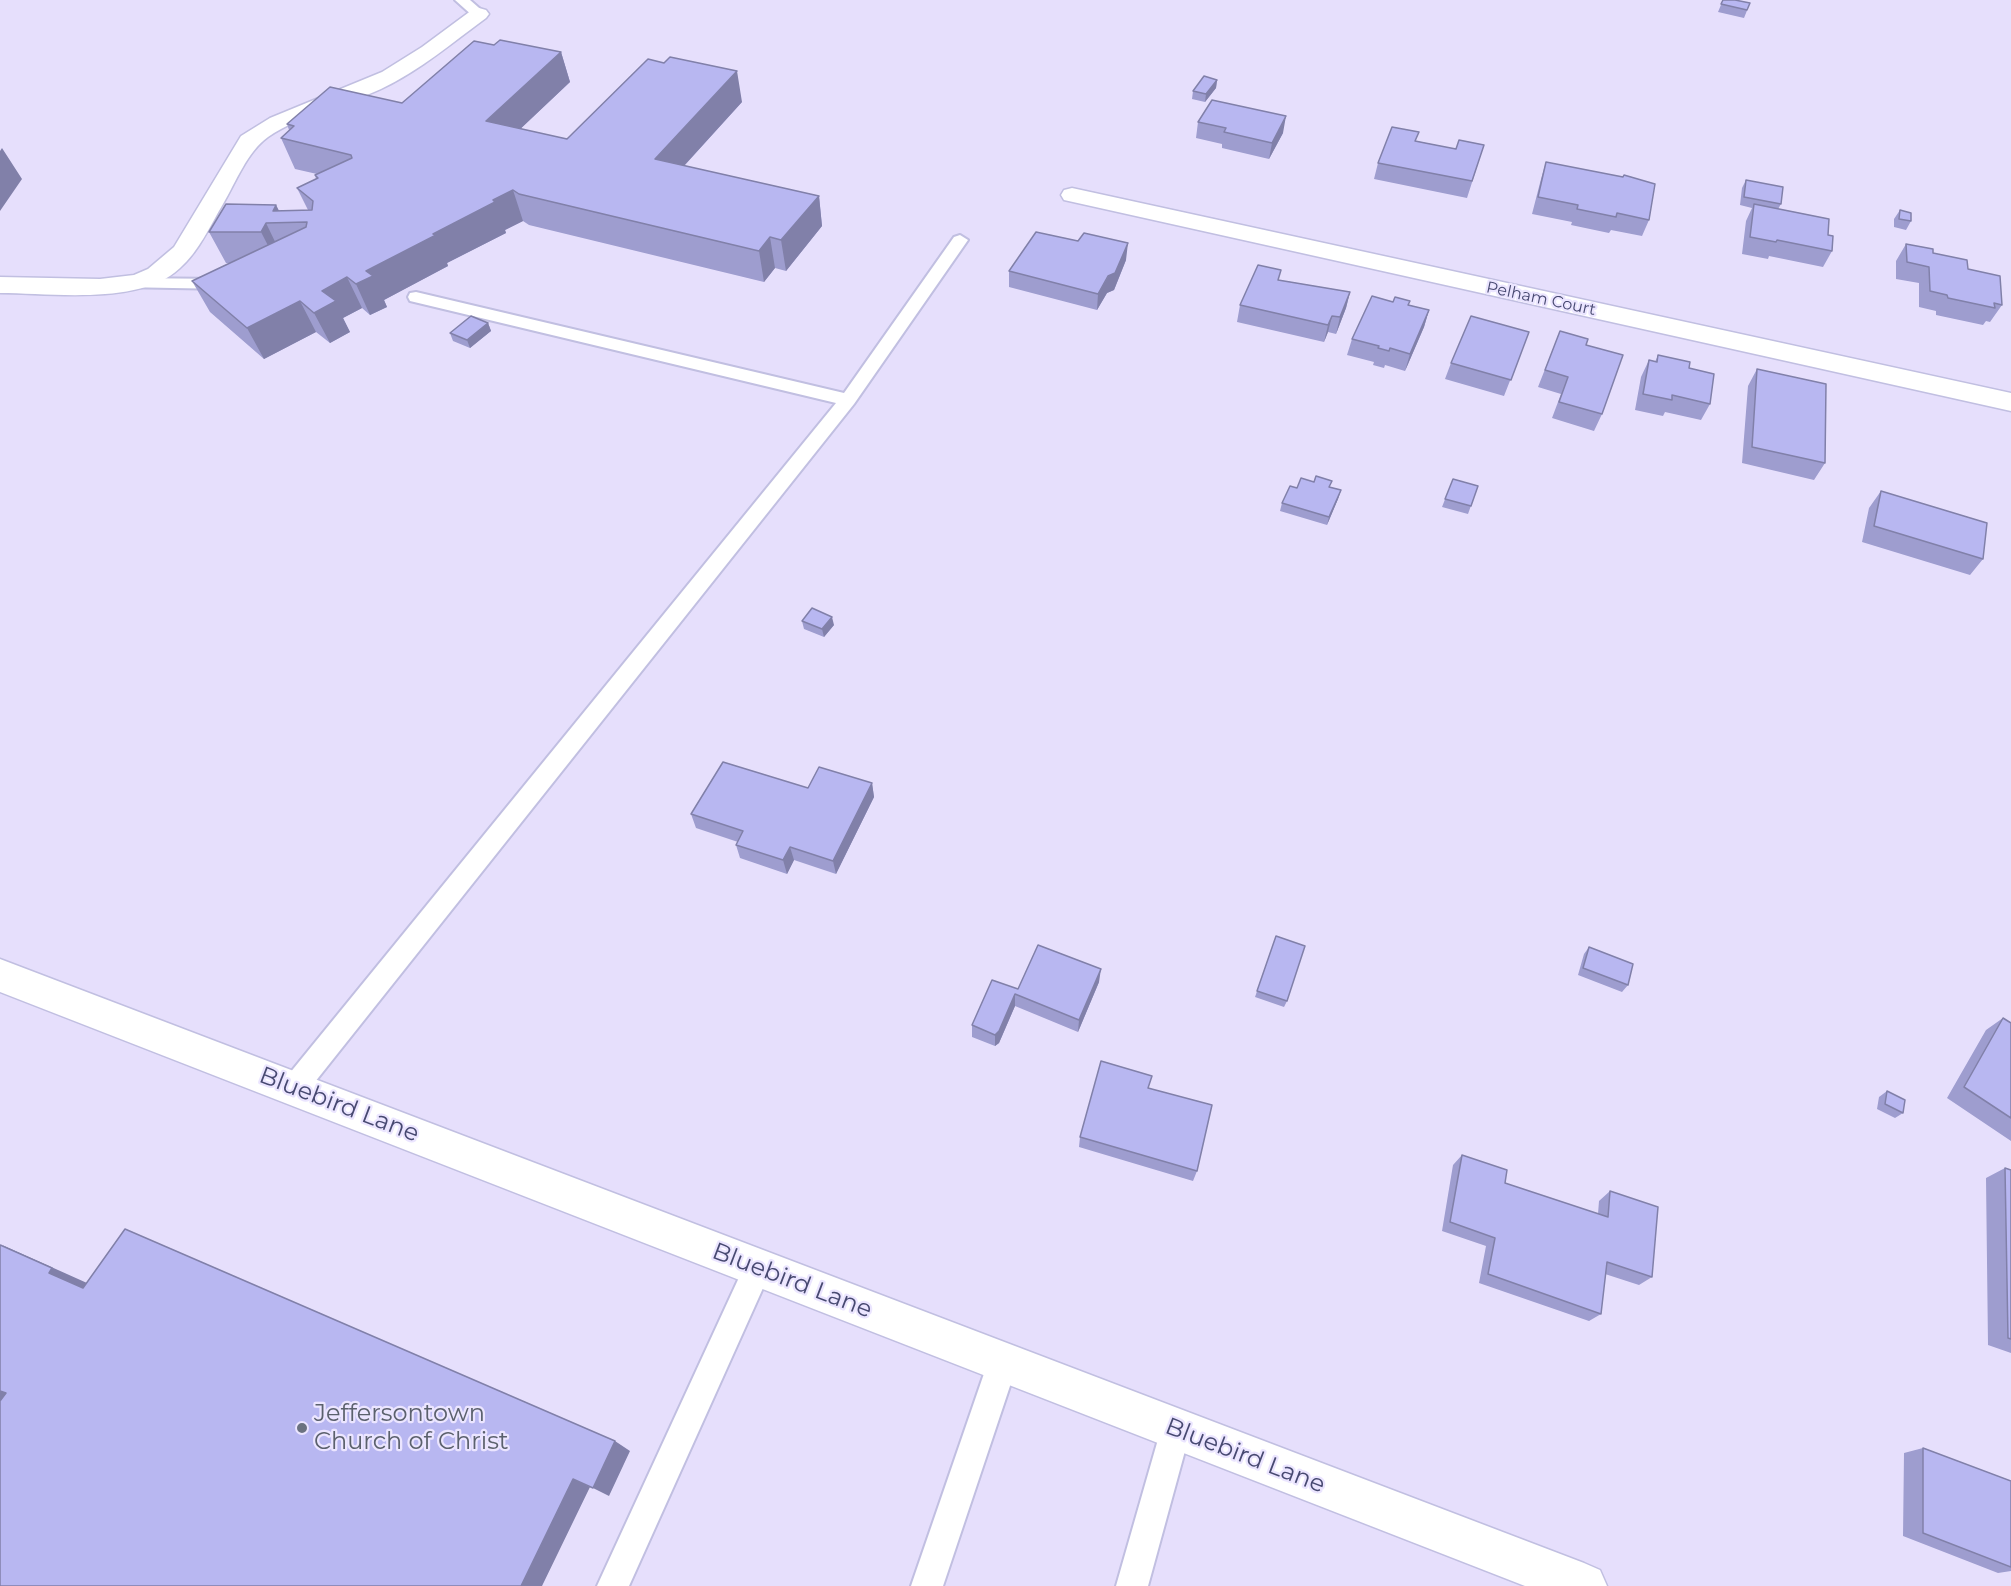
<!DOCTYPE html>
<style>
body{margin:0}
canvas{display:block;background:#e6dffc}
</style>
<canvas width="2011" height="1586"></canvas>
<script>
const ctx = document.querySelector('canvas').getContext('2d');
ctx.lineJoin = 'round';
function strokePath(path, color, width, dash) {
  ctx.strokeStyle = color;
  ctx.lineWidth = width;
  ctx.lineCap = dash ? 'butt' : 'round';
  ctx.setLineDash(dash || []);
  ctx.stroke(path);
}
function fill(path, color) {
  ctx.fillStyle = color;
  ctx.fill(path, 'evenodd');
}
function drawText(font, color, halo, rows, align = 'center') {
  ctx.font = font + ' Montserrat,sans-serif';
  ctx.lineWidth = 4.5;
  ctx.setLineDash([]);
  ctx.textBaseline = 'middle';
  ctx.strokeStyle = halo;
  ctx.fillStyle = color;
  for (const [text, x, y, turn = 0] of rows) {
    ctx.save();
    ctx.translate(x, y);
    ctx.rotate((+turn || 0) * Math.PI / 180);
    ctx.textAlign = isNaN(turn) ? turn : align;
    if (halo) ctx.strokeText(text, 0, 0);
    ctx.fillText(text, 0, 0);
    ctx.restore();
  }
}
const lane = new Path2D(`
 M 455,0 L 470,0 L 486,14 L 484,17 L 474,17 Z
 M 960,235 L 968,240 L 854,404 L 303,1097 L 294,1100 L 285,1097 L 281,1088 L 285,1079 L 836,403 L 410,301 L 408,297 L 410,293 L 416,292 L 844,393 L 954,237 Z
 M 127,278 L 225,279 L 231,280 L 233,284 L 231,288 L 225,289 L 121,287 L 119,283 L 121,279 Z
 M 758,1254 L 768,1258 L 772,1268 L 629,1586 L 597,1586 L 748,1258 Z
 M 1003,1347 L 1013,1352 L 1018,1362 L 943,1586 L 911,1586 L 988,1362 L 993,1352 Z
 M 1176,1414 L 1187,1418 L 1191,1429 L 1148,1586 L 1116,1586 L 1161,1429 L 1165,1418 Z`);
const street = new Path2D(`
 M 479,8 L 486,10 L 489,14 L 486,18 C 452,43 419,71 381,89 C 344,106 302,114 268,137 C 247,152 236,182 223,204 C 210,226 199,251 180,268 C 140,306 51,293 0,293 L 0,277 L 100,279 L 134,275 L 148,269 L 174,247 L 241,136 L 270,118 L 382,72 L 422,47 L 472,10 Z
 M 1072,188 L 2011,393 L 2011,411 L 1064,200 L 1061,195 L 1064,190 Z
 M 0,959 L 1584,1563 L 1600,1570 L 1607,1586 L 1525,1586 L 0,992 Z`);
strokePath(lane, '#c1bfe1', 4);
strokePath(street, '#c1bfe1', 3);
fill(lane, '#fff');
fill(street, '#fff');
fill(new Path2D(`
 M 1723,0 L 1750,3 L 1744,18 L 1718,12 Z
 M 494,45 L 561,52 L 570,82 L 520,129 L 567,139 L 742,102 L 684,166 L 819,196 L 822,226 L 786,271 L 775,268 L 764,282 L 529,225 L 523,221 L 505,230 L 506,233 L 447,263 L 448,266 L 384,300 L 387,307 L 370,315 L 362,308 L 343,318 L 350,332 L 330,343 L 316,332 L 264,359 L 210,312 L 192,281 L 231,263 L 226,263 L 209,232 L 276,205 L 279,211 L 308,210 L 297,188 L 316,179 L 315,175 L 317,174 L 295,169 L 281,138 L 289,130 L 287,124 L 402,103 Z
 M 1217,80 L 1216,88 L 1205,102 L 1192,99 L 1193,91 Z
 M 1198,122 L 1283,133 L 1269,159 L 1222,148 L 1222,144 L 1196,138 Z
 M 1416,141 L 1456,149 L 1484,145 L 1467,198 L 1374,179 L 1378,163 Z
 M 1546,162 L 1649,220 L 1642,236 L 1611,230 L 1609,233 L 1571,225 L 1572,222 L 1532,214 L 1541,179 Z
 M 1746,180 L 1781,204 L 1778,209 L 1828,235 L 1832,251 L 1823,267 L 1769,256 L 1768,259 L 1742,254 L 1746,221 L 1752,208 L 1740,205 L 1742,188 Z
 M 1900,210 L 1911,221 L 1906,230 L 1894,227 L 1894,219 Z
 M 1906,244 L 1933,253 L 2002,305 L 1990,322 L 1986,321 L 1983,325 L 1936,315 L 1936,311 L 1919,307 L 1919,283 L 1896,279 L 1896,261 Z
 M 1126,260 L 1114,290 L 1107,293 L 1097,310 L 1009,287 L 1009,271 Z
 M 1279,280 L 1350,292 L 1346,308 L 1336,334 L 1328,332 L 1324,342 L 1237,322 L 1240,305 Z
 M 1409,305 L 1429,310 L 1424,327 L 1405,371 L 1385,365 L 1384,368 L 1373,365 L 1374,362 L 1347,355 L 1352,339 Z
 M 488,323 L 491,331 L 470,348 L 453,341 L 450,333 Z
 M 1560,331 L 1586,345 L 1602,414 L 1594,431 L 1552,418 L 1561,394 L 1538,387 Z
 M 1529,332 L 1504,396 L 1445,379 L 1451,363 Z
 M 1658,355 L 1689,368 L 1710,404 L 1701,420 L 1665,412 L 1663,416 L 1635,410 L 1641,377 L 1649,360 L 1655,362 Z
 M 1757,369 L 1825,463 L 1814,480 L 1742,463 L 1748,386 Z
 M 1453,479 L 1478,486 L 1468,514 L 1442,507 Z
 M 1330,487 L 1341,490 L 1338,499 L 1327,525 L 1280,511 L 1282,503 L 1297,488 Z
 M 1881,491 L 1983,559 L 1970,575 L 1862,542 L 1869,508 Z
 M 802,621 L 834,625 L 824,637 L 804,629 Z
 M 872,783 L 874,797 L 836,874 L 794,860 L 787,874 L 740,858 L 736,845 L 738,842 L 696,828 L 691,814 L 808,788 Z
 M 1276,936 L 1287,1001 L 1284,1007 L 1255,997 Z
 M 1589,947 L 1628,985 L 1622,992 L 1578,975 L 1584,954 Z
 M 1099,982 L 1078,1032 L 1015,1006 L 999,1043 L 995,1046 L 972,1037 L 972,1025 L 1018,989 Z
 M 2003,1018 L 2011,1023 L 2011,1141 L 1947,1098 L 1986,1030 Z
 M 1148,1088 L 1197,1171 L 1193,1181 L 1079,1147 L 1080,1137 Z
 M 1887,1091 L 1903,1113 L 1895,1118 L 1877,1109 L 1879,1097 Z
 M 1462,1155 L 1505,1183 L 1598,1214 L 1599,1201 L 1610,1191 L 1652,1277 L 1639,1285 L 1605,1274 L 1601,1314 L 1589,1321 L 1479,1283 L 1486,1246 L 1442,1231 L 1453,1165 Z
 M 2005,1168 L 2011,1170 L 2011,1353 L 1988,1345 L 1986,1178 Z
 M 1923,1448 L 2011,1481 L 2011,1571 L 1998,1573 L 1903,1536 L 1904,1453 Z`), '#9e9dcf');
fill(new Path2D(`
 M 561,52 L 570,82 L 496,152 L 486,121 Z
 M 737,71 L 742,102 L 662,190 L 655,159 Z
 M 1217,80 L 1216,88 L 1205,102 L 1206,94 Z
 M 1286,116 L 1283,133 L 1269,159 L 1272,143 Z
 M 2,148 L 22,179 L 0,211 L 0,151 Z
 M 513,190 L 523,221 L 505,230 L 506,233 L 447,263 L 448,266 L 384,300 L 387,307 L 370,315 L 356,284 L 366,271 L 493,200 Z
 M 819,196 L 822,226 L 786,271 L 781,240 Z
 M 276,205 L 285,223 L 273,211 Z
 M 266,223 L 281,254 L 277,263 L 261,232 Z
 M 770,237 L 775,268 L 764,282 L 759,251 Z
 M 1128,243 L 1126,260 L 1114,290 L 1107,293 L 1097,310 L 1098,294 Z
 M 347,277 L 362,308 L 343,318 L 350,332 L 330,343 L 314,313 L 322,291 Z
 M 1350,292 L 1346,308 L 1336,334 L 1340,317 Z
 M 300,301 L 316,332 L 264,359 L 247,328 Z
 M 1429,310 L 1424,327 L 1405,371 L 1410,354 Z
 M 1332,316 L 1328,332 L 1324,342 L 1328,325 Z
 M 488,323 L 491,331 L 470,348 L 467,340 Z
 M 1341,490 L 1338,499 L 1327,525 L 1329,517 Z
 M 832,617 L 834,625 L 824,637 L 822,629 Z
 M 872,783 L 874,797 L 836,874 L 833,861 Z
 M 790,847 L 794,860 L 787,874 L 783,860 Z
 M 1101,969 L 1099,982 L 1078,1032 L 1079,1020 Z
 M 1015,994 L 1015,1006 L 999,1043 L 995,1046 L 995,1035 Z
 M 0,1244 L 87,1283 L 117,1303 L 49,1273 Z
 M 0,1386 L 10,1389 L 0,1403 Z
 M 615,1441 L 630,1451 L 609,1496 L 593,1488 Z
 M 573,1479 L 590,1487 L 542,1586 L 521,1586 Z`), '#8180a9');
const building = new Path2D(`
 M 1723,0 L 1735,0 L 1750,3 L 1747,10 L 1721,4 Z
 M 500,40 L 561,52 L 486,121 L 567,139 L 648,59 L 664,63 L 670,57 L 737,71 L 655,159 L 819,196 L 781,240 L 770,237 L 759,251 L 519,194 L 513,190 L 493,200 L 495,202 L 433,234 L 436,235 L 366,271 L 373,276 L 356,284 L 347,277 L 322,291 L 336,301 L 314,313 L 300,301 L 247,328 L 192,281 L 306,227 L 307,222 L 266,223 L 261,232 L 209,232 L 226,204 L 276,205 L 273,211 L 312,210 L 313,201 L 297,188 L 318,178 L 315,175 L 352,158 L 351,155 L 281,138 L 294,126 L 287,124 L 330,87 L 402,103 L 474,41 L 494,45 Z
 M 1204,76 L 1217,80 L 1206,94 L 1193,91 Z
 M 1212,100 L 1286,116 L 1272,143 L 1224,132 L 1226,128 L 1198,122 Z
 M 1392,127 L 1419,132 L 1415,141 L 1425,143 L 1456,149 L 1459,140 L 1484,145 L 1472,181 L 1378,163 Z
 M 1546,162 L 1623,177 L 1624,175 L 1655,184 L 1649,220 L 1617,213 L 1616,217 L 1577,209 L 1578,205 L 1538,197 Z
 M 1746,180 L 1783,187 L 1781,204 L 1744,197 Z
 M 1754,204 L 1829,219 L 1828,235 L 1833,236 L 1832,251 L 1777,240 L 1776,242 L 1750,237 Z
 M 1900,210 L 1911,213 L 1911,221 L 1899,219 Z
 M 1036,232 L 1078,241 L 1084,233 L 1128,243 L 1115,273 L 1108,276 L 1098,294 L 1009,271 Z
 M 1906,244 L 1933,249 L 1933,253 L 1967,260 L 1968,269 L 2000,276 L 2002,305 L 1994,303 L 1995,308 L 1948,298 L 1947,295 L 1930,291 L 1929,267 L 1907,262 Z
 M 1258,265 L 1281,270 L 1278,280 L 1350,292 L 1340,317 L 1332,316 L 1328,325 L 1240,305 Z
 M 1372,296 L 1393,302 L 1395,297 L 1410,301 L 1408,305 L 1429,310 L 1410,354 L 1390,348 L 1389,351 L 1378,348 L 1379,346 L 1352,339 Z
 M 471,316 L 488,323 L 467,340 L 450,333 Z
 M 1471,316 L 1529,332 L 1511,380 L 1451,363 Z
 M 1560,331 L 1588,339 L 1586,345 L 1623,355 L 1602,414 L 1559,402 L 1568,377 L 1545,370 Z
 M 1658,355 L 1690,362 L 1689,368 L 1714,374 L 1710,404 L 1672,395 L 1672,400 L 1643,394 L 1649,360 L 1657,362 Z
 M 1757,369 L 1826,384 L 1825,463 L 1752,447 Z
 M 1316,476 L 1332,481 L 1329,487 L 1341,490 L 1329,517 L 1282,503 L 1290,486 L 1297,488 L 1301,478 L 1314,482 Z
 M 1453,479 L 1478,486 L 1471,506 L 1445,499 Z
 M 1881,491 L 1987,523 L 1983,559 L 1874,526 Z
 M 812,608 L 832,617 L 822,629 L 802,621 Z
 M 723,762 L 808,788 L 819,767 L 872,783 L 833,861 L 790,847 L 783,860 L 736,845 L 743,831 L 691,814 Z
 M 1276,936 L 1305,946 L 1287,1001 L 1257,991 Z
 M 1038,945 L 1101,969 L 1079,1020 L 1015,994 L 999,1031 L 995,1035 L 972,1025 L 992,980 L 1018,989 Z
 M 1589,947 L 1633,964 L 1628,985 L 1583,968 Z
 M 2003,1018 L 2011,1023 L 2011,1118 L 1964,1087 Z
 M 1101,1061 L 1152,1076 L 1148,1088 L 1212,1105 L 1197,1171 L 1080,1137 Z
 M 1887,1091 L 1905,1100 L 1903,1113 L 1885,1104 Z
 M 1462,1155 L 1507,1170 L 1505,1183 L 1608,1217 L 1610,1191 L 1658,1207 L 1652,1277 L 1607,1262 L 1601,1314 L 1488,1274 L 1495,1238 L 1450,1222 Z
 M 2005,1168 L 2011,1170 L 2011,1339 L 2008,1338 Z
 M 125,1229 L 615,1441 L 593,1488 L 573,1479 L 521,1586 L 0,1586 L 0,1401 L 6,1393 L 0,1391 L 0,1245 L 52,1268 L 49,1273 L 83,1288 Z
 M 1923,1448 L 2011,1481 L 2011,1567 L 1923,1533 Z`);
fill(building, '#b8b7f1');
strokePath(building, '#8180a9', 1.5);
for (const [x, y, r, color] of [
 [302,1428,6,"#6b7280"]
]) {
  const dot = new Path2D();
  dot.arc(x, y, r, 0, 2 * Math.PI);
  ctx.fillStyle = color;
  ctx.fill(dot);
  strokePath(dot, '#ebe5ff', 2);
}
drawText('16px', '#474971', '#ebe5ff', [
 ["Pelham Court",1541,299,12]
]);
drawText('24px', '#474971', '#ebe5ff', [
 ["Bluebird Lane",339,1105,21],
 ["Bluebird Lane",792,1281,21],
 ["Bluebird Lane",1245,1456,21]
]);
drawText('24px', '#5b616d', '#ebe5ff', [
 ["Jeffersontown",314,1414],
 ["Church of Christ",314,1442]
], 'left');
</script>
